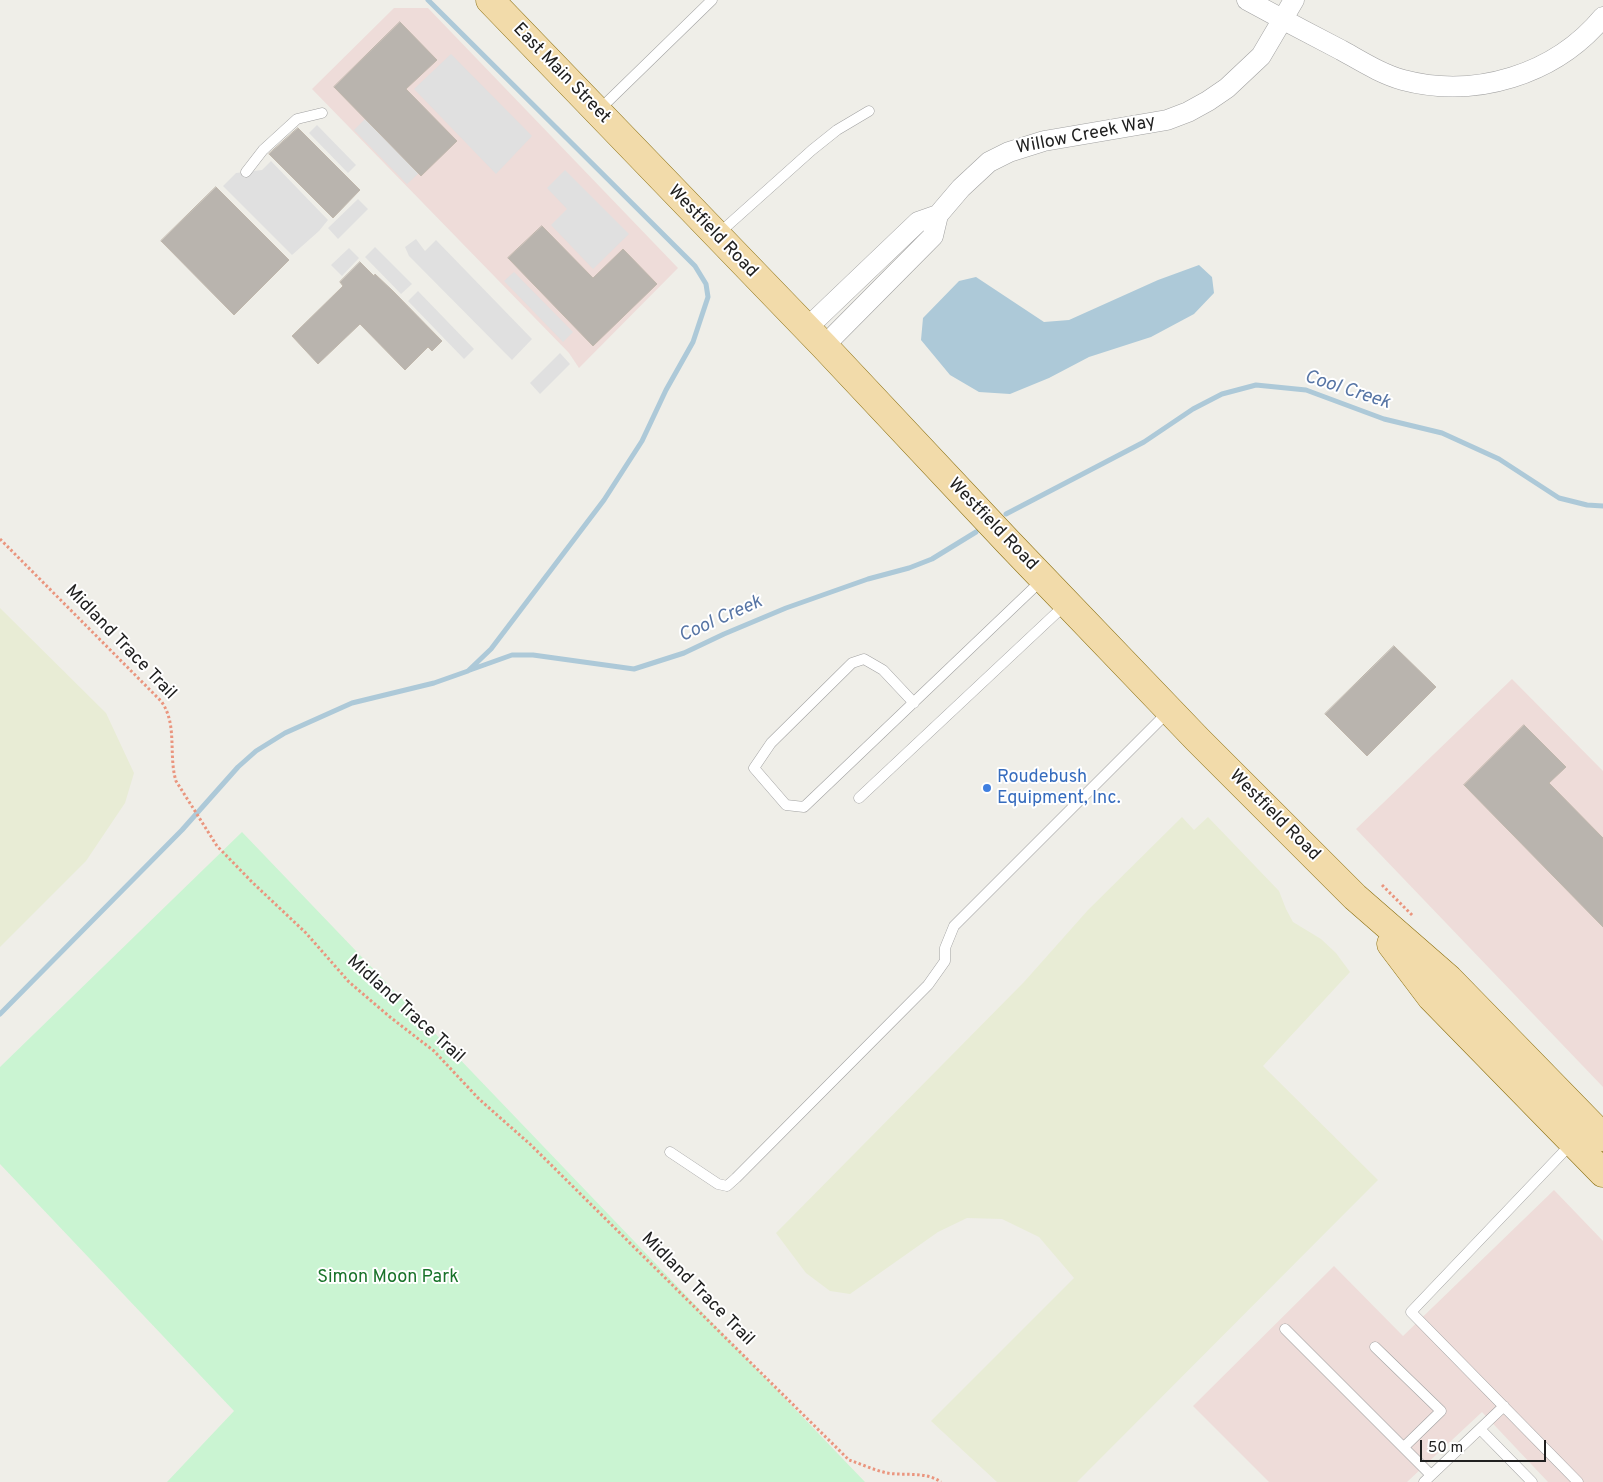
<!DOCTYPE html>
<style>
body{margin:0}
#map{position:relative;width:1603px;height:1482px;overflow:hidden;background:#efeee8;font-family:Overpass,sans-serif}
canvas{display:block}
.scale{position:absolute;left:1420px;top:1440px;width:126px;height:22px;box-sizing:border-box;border:2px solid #202020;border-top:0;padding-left:6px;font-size:15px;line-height:18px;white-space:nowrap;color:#202020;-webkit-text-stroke:4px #fff;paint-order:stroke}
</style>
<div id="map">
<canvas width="1603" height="1482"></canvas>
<div class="scale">50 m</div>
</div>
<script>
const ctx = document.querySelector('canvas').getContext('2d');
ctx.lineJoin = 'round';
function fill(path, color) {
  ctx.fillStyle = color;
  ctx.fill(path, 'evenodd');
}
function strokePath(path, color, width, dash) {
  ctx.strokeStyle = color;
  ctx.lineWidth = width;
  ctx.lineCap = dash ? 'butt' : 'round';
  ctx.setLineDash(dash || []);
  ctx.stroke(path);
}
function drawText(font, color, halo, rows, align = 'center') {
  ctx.font = font + ' Overpass,sans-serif';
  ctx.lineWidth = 4;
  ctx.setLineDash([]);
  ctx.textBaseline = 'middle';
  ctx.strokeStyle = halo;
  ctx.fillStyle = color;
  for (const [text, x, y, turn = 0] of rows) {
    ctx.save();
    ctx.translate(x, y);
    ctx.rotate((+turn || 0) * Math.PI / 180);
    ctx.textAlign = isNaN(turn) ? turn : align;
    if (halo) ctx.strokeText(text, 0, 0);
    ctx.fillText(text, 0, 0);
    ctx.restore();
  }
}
fill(new Path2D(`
 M 394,8 L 428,8 L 678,268 L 579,368 L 569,353 L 312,89 Z
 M 1512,679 L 1603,771 L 1603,1087 L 1356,829 Z
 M 1554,1190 L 1603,1241 L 1603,1482 L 1548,1482 L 1482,1412 L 1407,1482 L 1269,1482 L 1193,1406 L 1334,1266 L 1403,1336 Z`), '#eedcd9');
fill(new Path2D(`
 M 0,608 L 106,713 L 134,773 L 125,803 L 86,861 L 0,947 Z
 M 1182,817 L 1194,830 L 1208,817 L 1279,891 L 1286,909 L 1293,922 L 1321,939 L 1336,953 L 1350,972 L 1263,1066 L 1378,1180 L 1077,1482 L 997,1482 L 931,1421 L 1074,1278 L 1039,1237 L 1002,1219 L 967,1218 L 938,1232 L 850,1294 L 830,1291 L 806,1273 L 776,1233 L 1024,982 L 1088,910 Z`), '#e8ecd5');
fill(new Path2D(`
 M 242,832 L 865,1482 L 167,1482 L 234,1411 L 0,1164 L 0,1067 Z`), '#caf4d2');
fill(new Path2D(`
 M 451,54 L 532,136 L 496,174 L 414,89 Z
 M 365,119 L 419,173 L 407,184 L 354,130 Z
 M 317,125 L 356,165 L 348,173 L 309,133 Z
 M 271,161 L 328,220 L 319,231 L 292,255 L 223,186 L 236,173 L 262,170 Z
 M 565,170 L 629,234 L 593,269 L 551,225 L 567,209 L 547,188 Z
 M 358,199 L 368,209 L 338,239 L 328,228 Z
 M 416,239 L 425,251 L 436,240 L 532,339 L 512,360 L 409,256 L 405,247 Z
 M 375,247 L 412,284 L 401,294 L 365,257 Z
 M 349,248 L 359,258 L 342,276 L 331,265 Z
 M 514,272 L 573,332 L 563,342 L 504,281 Z
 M 418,291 L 474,349 L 464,359 L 408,301 Z
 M 560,353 L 570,364 L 540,394 L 530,383 Z`), '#e0e0e0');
fill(new Path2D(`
 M 1199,265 L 1212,277 L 1214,293 L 1194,314 L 1151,337 L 1089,357 L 1049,378 L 1010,394 L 979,392 L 950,375 L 921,340 L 923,318 L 959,281 L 976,277 L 1044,322 L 1069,320 L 1158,280 Z`), '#adc9d8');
strokePath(new Path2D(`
 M 1006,514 L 1144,442 L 1193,409 L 1222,394 L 1256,385 L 1306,390 L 1384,419 L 1442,433 L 1499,459 L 1559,498 L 1587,505 L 1603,506
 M 470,670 L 512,655 L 533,655 L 634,669 L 684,653 L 724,634 L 786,608 L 868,579 L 909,568 L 932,559 L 976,532
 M 0,1014 L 182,830 L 238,767 L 256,751 L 285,733 L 352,703 L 434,683 L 468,671 L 491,649 L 604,500 L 642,441 L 666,390 L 693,342 L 708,297 L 706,284 L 695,266 L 428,0`), '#adc9d8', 5);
const building = new Path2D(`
 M 400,22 L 437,60 L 406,89 L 457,141 L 421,176 L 334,87 Z
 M 298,128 L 360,190 L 333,218 L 269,154 Z
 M 216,187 L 289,260 L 234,315 L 161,241 Z
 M 542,226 L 593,278 L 623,249 L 657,284 L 593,346 L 508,258 Z
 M 360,262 L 374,276 L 375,274 L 393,291 L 442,341 L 432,351 L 428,347 L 405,370 L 360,324 L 318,364 L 292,336 L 343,286 L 340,282 Z
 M 1394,646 L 1436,687 L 1367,756 L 1325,714 Z
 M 1524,725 L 1566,767 L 1549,783 L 1603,838 L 1603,927 L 1464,785 Z`);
fill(building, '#b9b4ae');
strokePath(building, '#c0b7ac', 1);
const lane = new Path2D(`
 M 598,111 L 712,0
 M 246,172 L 263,150 L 297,119 L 322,113
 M 717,235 L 812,150 L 837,130 L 869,111
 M 914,703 L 883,670 L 864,659 L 852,663 L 771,743 L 754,768 L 786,805 L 804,807 L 1043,579
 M 859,798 L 1066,604
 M 1572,1143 L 1411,1312 L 1578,1482
 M 670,1152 L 718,1184 L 727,1186 L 736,1178 L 928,985 L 945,961 L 945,948 L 954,926 L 1169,711
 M 1285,1329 L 1431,1475
 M 1375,1347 L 1441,1411 L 1404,1447
 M 1480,1429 L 1532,1482
 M 1424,1482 L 1504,1406`);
const street = new Path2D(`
 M 1247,0 C 1278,17 1310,34 1341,50 C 1361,61 1381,74 1403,80 C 1475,99 1555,75 1603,17
 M 807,328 L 918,222 L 938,215
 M 824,346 L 933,236 L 938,215 L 961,188 L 989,162 L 1009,152 L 1044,141 L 1167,120 L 1188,112 L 1208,101 L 1227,88 L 1261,56 L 1294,0`);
const primary = new Path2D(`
 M 490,0 L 824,346 L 1009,543 L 1198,740 L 1355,897 L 1449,979 L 1603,1137
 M 1391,944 L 1431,997 L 1603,1173`);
strokePath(lane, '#a1a1a1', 11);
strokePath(street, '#a1a1a1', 21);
strokePath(primary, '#8b7011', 29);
strokePath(new Path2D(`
 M 0,539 L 161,701 C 178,724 168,755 176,781 L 217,846 L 253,883 L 306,933 L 349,982 L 390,1017 L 434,1051 L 479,1099 L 531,1145 L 849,1460 C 861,1464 874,1470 887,1473 C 905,1476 925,1471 941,1482
 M 1382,885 L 1413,916`), '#ea957e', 3, [2.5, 2.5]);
strokePath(lane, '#fff', 10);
strokePath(street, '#fff', 20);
strokePath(primary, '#f2dbaa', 28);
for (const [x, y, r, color] of [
 [987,788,5,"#3f7fe0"]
]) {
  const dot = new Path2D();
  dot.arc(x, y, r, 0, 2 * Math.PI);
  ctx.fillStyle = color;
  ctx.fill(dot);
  strokePath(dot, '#fff', 2);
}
drawText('18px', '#202020', '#fff', [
 ["East Main Street",561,74,46],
 ["Willow Creek Way",1086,136,-11],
 ["Westfield Road",712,232,46],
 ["Westfield Road",992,525,46],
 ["Midland Trace Trail",120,643,46],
 ["Westfield Road",1274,816,45],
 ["Midland Trace Trail",405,1010,42],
 ["Midland Trace Trail",697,1290,45]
]);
drawText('18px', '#366cbe', '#fff', [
 ["Roudebush",997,778],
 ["Equipment, Inc.",997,799]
], 'left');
drawText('18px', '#19732a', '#fff', [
 ["Simon Moon Park",388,1278]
]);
drawText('italic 19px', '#5775a5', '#fff', [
 ["Cool Creek",1347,391,18],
 ["Cool Creek",721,620,-24]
]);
</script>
